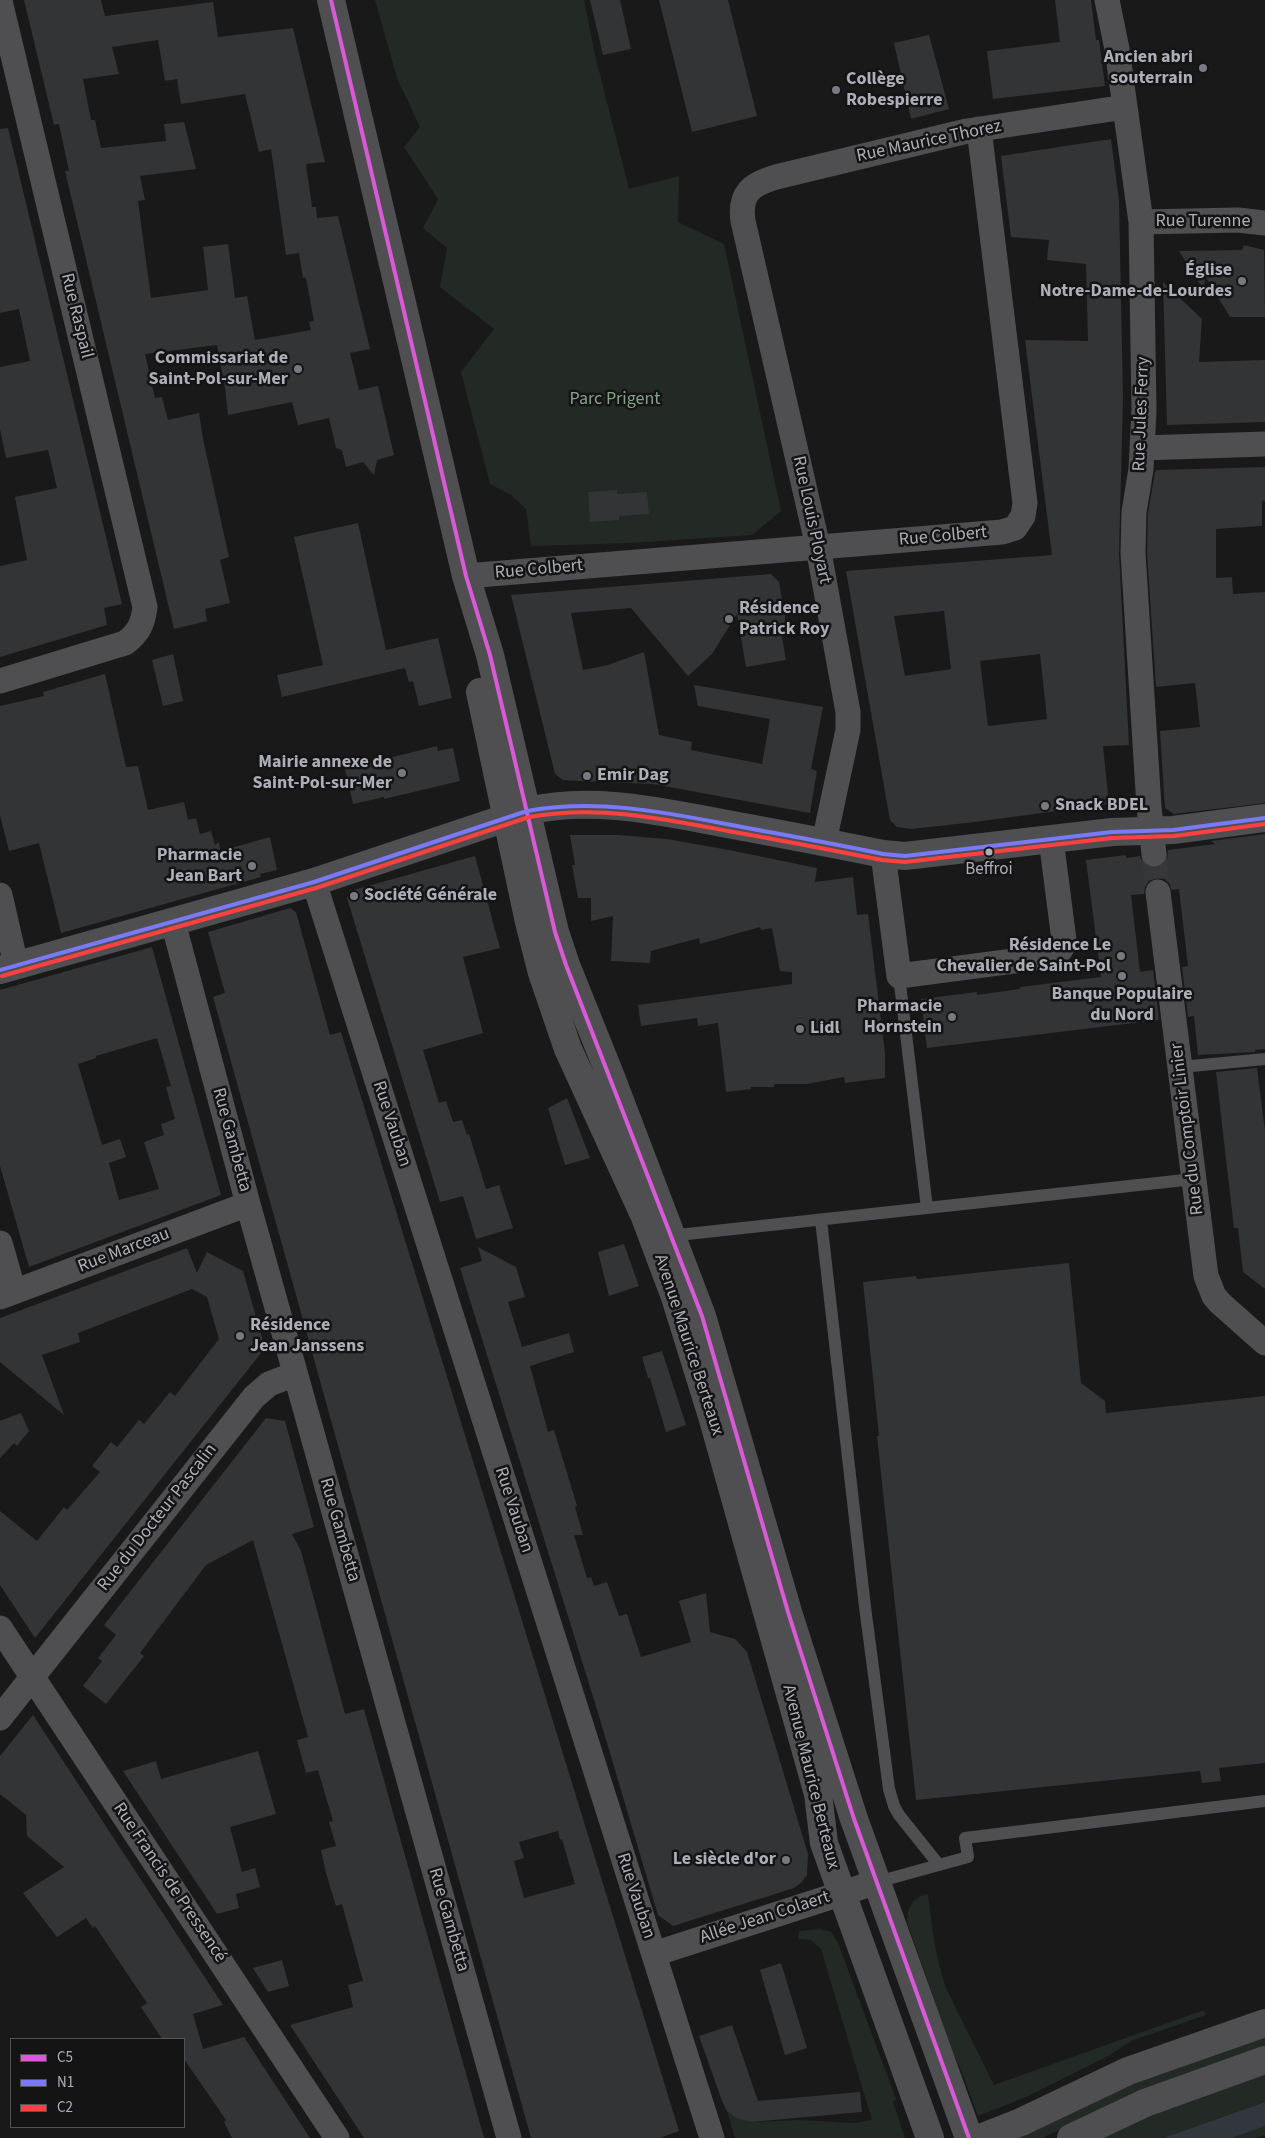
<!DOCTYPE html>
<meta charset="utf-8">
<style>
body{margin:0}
#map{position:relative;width:1265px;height:2138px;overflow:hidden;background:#19191a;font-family:"Source Sans 3",sans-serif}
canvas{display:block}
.legend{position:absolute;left:10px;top:2038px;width:175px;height:90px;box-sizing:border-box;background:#141415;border:1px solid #515256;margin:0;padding:6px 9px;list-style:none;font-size:15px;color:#adafb8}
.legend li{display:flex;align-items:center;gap:10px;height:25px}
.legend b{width:25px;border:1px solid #515256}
</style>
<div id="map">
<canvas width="1265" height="2138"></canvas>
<ul class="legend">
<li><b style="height:6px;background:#d95ad7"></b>C5</li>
<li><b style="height:6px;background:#7a7af9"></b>N1</li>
<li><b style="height:6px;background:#fe4040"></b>C2</li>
</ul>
</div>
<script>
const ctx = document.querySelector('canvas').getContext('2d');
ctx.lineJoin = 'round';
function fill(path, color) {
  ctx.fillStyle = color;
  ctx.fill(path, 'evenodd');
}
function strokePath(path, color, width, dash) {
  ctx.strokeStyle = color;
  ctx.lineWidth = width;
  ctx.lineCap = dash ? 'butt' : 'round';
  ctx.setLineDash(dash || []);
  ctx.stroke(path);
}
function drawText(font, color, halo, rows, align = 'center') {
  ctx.font = font + ' "Source Sans 3",sans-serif';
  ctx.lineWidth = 5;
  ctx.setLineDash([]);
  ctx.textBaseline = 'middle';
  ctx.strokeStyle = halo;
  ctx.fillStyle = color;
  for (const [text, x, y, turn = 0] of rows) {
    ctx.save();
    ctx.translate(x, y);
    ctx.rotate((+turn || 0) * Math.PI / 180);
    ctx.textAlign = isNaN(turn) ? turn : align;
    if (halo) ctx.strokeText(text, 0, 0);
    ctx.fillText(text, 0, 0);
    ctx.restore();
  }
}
fill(new Path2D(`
 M 375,0 L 584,0 L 595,55 L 629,189 L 679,176 L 678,222 L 724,244 L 781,511 L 752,535 L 631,543 L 531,546 L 526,509 L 511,495 L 490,484 L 461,372 L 494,329 L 440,287 L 447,248 L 423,228 L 438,199 L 404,147 L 420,127 L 397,78 Z
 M 928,1894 C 932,1926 935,1957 946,1988 L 994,2085 L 1204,2010 L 1206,2015 L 1131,2041 L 1110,2055 L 1026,2097 L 978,2116 L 962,2072 L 952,2051 L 907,1922 C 907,1907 913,1897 928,1894 Z
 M 820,1929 L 831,1932 L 838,1943 L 896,2099 L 893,2102 L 905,2138 L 735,2138 L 727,2111 L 736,2118 L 751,2122 L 799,2120 L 854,2123 L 872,2120 L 821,1949 L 811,1940 L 798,1939 L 799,1931 Z
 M 1265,2035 L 1265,2047 L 1120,2100 L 1043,2138 L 1015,2138 L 1116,2089 Z
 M 1265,2074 L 1265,2102 L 1163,2138 L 1100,2138 L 1145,2117 Z
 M 1265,2126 L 1265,2135 L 1257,2138 L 1232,2138 Z`), '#232924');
fill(new Path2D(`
 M 1265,2102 L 1265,2126 L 1232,2138 L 1163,2138 Z`), '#32373e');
fill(new Path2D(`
 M 24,0 L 101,0 L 105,16 L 213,2 L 218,37 L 293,28 L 325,162 L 306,164 L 312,207 L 316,207 L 317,218 L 338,216 L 370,349 L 350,353 L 359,390 L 378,386 L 394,455 L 377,460 L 374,475 L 363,462 L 346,467 L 342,450 L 336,448 L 329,418 L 298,425 L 292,402 L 228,415 L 225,388 L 217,345 L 145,354 L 155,398 L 162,397 L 168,420 L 199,413 L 203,439 L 229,557 L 220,560 L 230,603 L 205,609 L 207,621 L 174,629 L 65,171 L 69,171 L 59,124 L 54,125 ZM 158,40 L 165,81 L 177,79 L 181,104 L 245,94 L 259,152 L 271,149 L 286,255 L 299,253 L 303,278 L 306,278 L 314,321 L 309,322 L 311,330 L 255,340 L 247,296 L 235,298 L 228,244 L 203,247 L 208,290 L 151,298 L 138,201 L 145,200 L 140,176 L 196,169 L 184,122 L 164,124 L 166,141 L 101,148 L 95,120 L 91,120 L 83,79 L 119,74 L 112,47 Z
 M 590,0 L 620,0 L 631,49 L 603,55 Z
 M 659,0 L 728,0 L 757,116 L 692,132 Z
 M 1055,0 L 1091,0 L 1096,40 L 1099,40 L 1105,86 L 993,99 L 987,51 L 1060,42 Z
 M 929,35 L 949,109 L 911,119 L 894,43 Z
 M 8,128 L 122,604 L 104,608 L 107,625 L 0,657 L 0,566 L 27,560 L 15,497 L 57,488 L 48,450 L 6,458 L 0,429 L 0,367 L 30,361 L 19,309 L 0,313 L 0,129 Z
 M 1111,139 L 1119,201 L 1123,399 L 1119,553 L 1129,745 L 1103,746 L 1109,804 L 975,822 L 911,829 L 897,827 L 890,820 L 846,571 L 1052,555 L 1025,340 L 1088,341 L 1086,264 L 1047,260 L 1049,240 L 1011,237 L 1001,156 ZM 944,611 L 951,669 L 905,676 L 894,616 ZM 1040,654 L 1047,719 L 988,726 L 980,661 Z
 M 1244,245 L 1264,250 L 1265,317 L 1230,317 L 1205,276 L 1204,291 L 1179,251 L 1242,250 Z
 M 1163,282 L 1202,319 L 1199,362 L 1265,360 L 1265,422 L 1167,425 Z
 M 1265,467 L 1265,501 L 1262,501 L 1262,526 L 1216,529 L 1216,578 L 1232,577 L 1233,594 L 1265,592 L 1265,803 L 1174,814 L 1165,808 L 1160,731 L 1200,727 L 1195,683 L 1156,687 L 1147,553 L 1148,513 L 1155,472 L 1157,470 Z
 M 617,490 L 617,494 L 647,492 L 649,514 L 619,516 L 619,520 L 590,522 L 588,492 Z
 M 358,523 L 386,650 L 438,638 L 452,698 L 419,706 L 413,681 L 409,682 L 405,668 L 282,697 L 277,675 L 323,665 L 294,537 Z
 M 771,574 L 779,582 L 785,616 L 785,625 L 780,626 L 786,660 L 746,667 L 737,614 L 712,654 L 688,676 L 631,608 L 571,613 L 583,670 L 608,665 L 644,652 L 659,735 L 692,742 L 691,750 L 762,764 L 770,719 L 698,706 L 694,685 L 823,707 L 811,769 L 817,771 L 810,813 L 653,784 L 578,781 L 563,780 L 555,774 L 511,595 Z
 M 173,654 L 183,701 L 163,706 L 152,660 Z
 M 105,674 L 126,767 L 138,766 L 148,810 L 184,802 L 188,820 L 196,818 L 200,834 L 211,831 L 215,845 L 219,842 L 220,851 L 270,837 L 277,870 L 260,874 L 261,877 L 61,933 L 39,843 L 9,851 L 0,815 L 0,706 L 44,696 L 43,692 Z
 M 437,746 L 438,751 L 453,748 L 460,781 L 384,799 L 384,797 L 353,804 L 345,769 Z
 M 1265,834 L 1265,1049 L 1255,1050 L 1255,1052 L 1198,1055 L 1194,1016 L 1188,1017 L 1182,967 L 1188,966 L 1179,889 L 1172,890 L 1169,883 L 1164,879 L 1157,878 L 1149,881 L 1145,887 L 1144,894 L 1131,895 L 1140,972 L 1153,970 L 1159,1020 L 927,1048 L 921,999 L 977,992 L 977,995 L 1020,989 L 1020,987 L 1101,977 L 1086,860 L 1126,855 L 1126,858 L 1140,856 L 1143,863 L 1148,867 L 1156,868 L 1163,865 L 1167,860 L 1168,850 L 1215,844 L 1211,841 Z
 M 570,835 L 618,835 L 667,839 L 729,850 L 817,868 L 815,882 L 853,877 L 857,915 L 868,914 L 885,1053 L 885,1078 L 845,1083 L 844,1077 L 807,1084 L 774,1084 L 774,1087 L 751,1087 L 751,1089 L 726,1092 L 718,1023 L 698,1026 L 697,1018 L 641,1026 L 638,1005 L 792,984 L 792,972 L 780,971 L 772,928 L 761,930 L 760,927 L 700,944 L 699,938 L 651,951 L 650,963 L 611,961 L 613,916 L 591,921 L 591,898 L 578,898 L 572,865 L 575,865 Z
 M 475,856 L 500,948 L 463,957 L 483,1033 L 423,1050 L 439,1103 L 446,1101 L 453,1122 L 462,1120 L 467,1135 L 469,1134 L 486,1189 L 499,1185 L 513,1228 L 476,1239 L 463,1196 L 440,1202 L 347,898 L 350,891 Z
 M 290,908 L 296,912 L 330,1035 L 341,1032 L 679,2131 L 660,2138 L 531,2138 L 213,997 L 225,993 L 208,932 ZM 558,1831 L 560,1840 L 562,1839 L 575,1884 L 524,1898 L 514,1861 L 524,1858 L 519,1842 Z
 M 152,947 L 221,1195 L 29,1267 L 0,1166 L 0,990 ZM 157,1038 L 171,1086 L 166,1087 L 175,1119 L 161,1124 L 164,1135 L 144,1142 L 159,1189 L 119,1200 L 109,1163 L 126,1157 L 120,1139 L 102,1145 L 78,1064 L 96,1058 L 96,1056 Z
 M 1257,1068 L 1265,1131 L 1265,1289 L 1243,1272 L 1238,1228 L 1234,1228 L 1216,1072 Z
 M 567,1098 L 590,1158 L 565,1165 L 548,1108 Z
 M 624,1244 L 639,1286 L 609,1296 L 598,1252 Z
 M 478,1247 L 516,1267 L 525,1297 L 508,1302 L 522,1347 L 569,1333 L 574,1352 L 530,1366 L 548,1432 L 554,1430 L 577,1506 L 575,1507 L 583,1535 L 574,1535 L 587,1578 L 591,1577 L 594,1586 L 607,1582 L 619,1616 L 627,1614 L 641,1657 L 691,1642 L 679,1601 L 706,1593 L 710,1632 L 735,1639 L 747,1652 L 808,1854 L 807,1875 L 801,1883 L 794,1888 L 673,1926 L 658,1915 L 599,1716 L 460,1268 L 482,1261 Z
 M 187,1248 L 197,1273 L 207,1252 L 243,1271 L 265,1348 L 35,1638 L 0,1585 L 0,1511 L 37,1541 L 64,1507 L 67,1510 L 100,1472 L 92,1466 L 111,1442 L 117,1447 L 139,1420 L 144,1424 L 170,1392 L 175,1396 L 219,1339 L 207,1297 L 192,1289 L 78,1333 L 80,1342 L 42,1355 L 64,1415 L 0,1362 L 0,1318 Z
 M 1069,1263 L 1081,1383 L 1105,1401 L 1106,1413 L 1265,1396 L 1265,1763 L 1219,1768 L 1221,1781 L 1202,1783 L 1200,1771 L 916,1800 L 877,1436 L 879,1436 L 863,1282 L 916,1276 L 917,1279 Z
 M 662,1351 L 686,1425 L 666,1432 L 650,1378 L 648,1378 L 642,1357 Z
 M 21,1413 L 29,1431 L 17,1446 L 14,1443 L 0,1458 L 0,1421 Z
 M 266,1418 L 285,1421 L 314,1527 L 292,1534 L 301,1551 L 345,1714 L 364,1709 L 484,2138 L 364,2138 L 290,2025 L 353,2007 L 348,1985 L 363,1981 L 342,1904 L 336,1906 L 326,1873 L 321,1850 L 336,1846 L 329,1822 L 333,1821 L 318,1770 L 306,1773 L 297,1740 L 308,1737 L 253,1540 L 206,1565 L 140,1653 L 144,1656 L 106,1704 L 83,1686 L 102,1661 L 98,1658 L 116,1635 L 104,1625 Z
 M 33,1715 L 223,2005 L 193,2014 L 203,2049 L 244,2037 L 310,2138 L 232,2138 L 224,2122 L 226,2120 L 184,2059 L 184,2039 L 162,2039 L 141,2007 L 147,2003 L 95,1926 L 93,1928 L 86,1918 L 57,1937 L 23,1893 L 64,1867 L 27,1836 L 26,1815 L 0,1794 L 0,1756 Z
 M 258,1751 L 276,1814 L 230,1827 L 242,1872 L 255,1868 L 260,1887 L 236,1894 L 239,1908 L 217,1914 L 123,1771 L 156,1761 L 161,1779 Z
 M 282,1960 L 289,1986 L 268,1992 L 253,1968 Z
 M 781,1963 L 807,2048 L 785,2055 L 760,1970 Z
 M 732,2025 L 758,2101 L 860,2092 L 862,2112 L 751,2122 L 736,2118 L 727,2111 L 722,2101 L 699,2036 Z`), '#333435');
strokePath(new Path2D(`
 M 1154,854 L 1158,892`), '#37373a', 25, [25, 12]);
strokePath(new Path2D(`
 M 899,976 L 927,1208
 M 1181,1067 L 1265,1059
 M 821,1220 L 865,1607 L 889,1789 L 894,1806 L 899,1815 L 939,1865
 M 669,1236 L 1194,1179
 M 877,1882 L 968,1857 L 965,1838 L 1265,1801`), '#4f4f52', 12);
strokePath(new Path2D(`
 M 1107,0 L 1117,49 L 1141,222 L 1144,410 L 1141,469 L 1134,512 L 1133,553 L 1149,807 L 1154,854
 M 0,1 L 145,607 C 143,623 139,633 125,643 L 0,681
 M 1141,222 L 1238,220 L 1265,223
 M 1142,448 L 1265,444
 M 466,576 L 1002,532 L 1015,528 L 1023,516 L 1025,503 L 979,129
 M 824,842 L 848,730 L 848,712 L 818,547 L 743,221 C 739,193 752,184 776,177 L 967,131 L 1125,107
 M 883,854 L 899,976 L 1052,956 C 1060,953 1063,948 1064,940 L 1051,839
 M 314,882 L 712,2138
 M 1158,892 L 1206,1276 L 1214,1296 L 1220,1303 L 1265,1343
 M 0,895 L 16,965
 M 173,922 L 248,1204 L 509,2138
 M 0,1243 L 14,1292
 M 0,1297 L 248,1204
 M 0,1628 L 337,2138
 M 0,1718 L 254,1397 L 269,1384 L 295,1374
 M 654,1954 L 877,1882`), '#4f4f52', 25);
strokePath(new Path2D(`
 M 331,0 L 466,576 L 490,655 L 555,932 L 566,965 L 611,1077 L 702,1316 L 788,1612 L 854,1819 L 969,2138
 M 480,692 L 529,922 L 542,973 L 568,1049 L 645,1217 L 675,1297 L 712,1416 L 818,1794 L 824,1843 L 930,2138
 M 0,970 L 314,882 L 527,811 C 592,796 658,811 722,823 C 776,833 829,843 883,854 L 905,856 L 1112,832 L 1173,830 L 1265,818
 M 980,2138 L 1021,2122 L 1128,2071 L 1265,2023
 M 1071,2138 L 1145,2103 L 1265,2060`), '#4f4f52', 28);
strokePath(new Path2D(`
 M 331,0 L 466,576 L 490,655 L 555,932 L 566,965 L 702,1316 L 788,1612 L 854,1819 L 969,2138`), '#d95ad7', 4);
strokePath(new Path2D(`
 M 0,970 L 314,882 L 527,811 C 595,799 659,811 726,824 C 779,834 831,843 883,854 L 905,856 L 1112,832 L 1173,830 L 1265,818`), '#7a7af9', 4);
strokePath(new Path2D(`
 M 2,976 L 316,888 L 529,817 C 597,805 661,818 728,831 C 780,840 831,850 882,860 L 905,862 L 1112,838 L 1174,836 L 1265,824`), '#fe4040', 4);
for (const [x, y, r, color] of [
 [1203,68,5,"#797a81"],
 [836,90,5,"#797a81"],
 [1242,281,5,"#797a81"],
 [298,369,5,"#797a81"],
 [729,619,5,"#797a81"],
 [402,773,5,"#797a81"],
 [587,776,5,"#797a81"],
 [1045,806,5,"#797a81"],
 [989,852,4.5,"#adafb8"],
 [252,866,5,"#797a81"],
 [354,896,5,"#797a81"],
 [1121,956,5,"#797a81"],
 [1122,976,5,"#797a81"],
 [952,1017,5,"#797a81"],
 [800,1029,5,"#797a81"],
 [240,1336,5,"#797a81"],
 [786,1860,5,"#797a81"]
]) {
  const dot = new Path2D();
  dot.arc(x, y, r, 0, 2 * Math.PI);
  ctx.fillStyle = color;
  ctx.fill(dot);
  strokePath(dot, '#141415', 2);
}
drawText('17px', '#adafb8', '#141415', [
 ["Beffroi",989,870]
]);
drawText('bold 18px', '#adafb8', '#141415', [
 ["Ancien abri",1193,58],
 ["souterrain",1193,79],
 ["Collège",846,80,"left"],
 ["Robespierre",846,101,"left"],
 ["Église",1232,271],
 ["Notre-Dame-de-Lourdes",1232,292],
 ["Commissariat de",288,359],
 ["Saint-Pol-sur-Mer",288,380],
 ["Résidence",739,609,"left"],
 ["Patrick Roy",739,630,"left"],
 ["Mairie annexe de",392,763],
 ["Saint-Pol-sur-Mer",392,784],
 ["Emir Dag",597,776,"left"],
 ["Snack BDEL",1055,806,"left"],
 ["Pharmacie",242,856],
 ["Jean Bart",242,877],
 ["Société Générale",364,896,"left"],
 ["Résidence Le",1111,946],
 ["Chevalier de Saint-Pol",1111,967],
 ["Banque Populaire",1122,995,"center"],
 ["du Nord",1122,1016,"center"],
 ["Pharmacie",942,1007],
 ["Hornstein",942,1028],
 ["Lidl",810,1029,"left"],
 ["Résidence",250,1326,"left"],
 ["Jean Janssens",250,1347,"left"],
 ["Le siècle d'or",776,1860]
], 'right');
drawText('18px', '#adafb8', '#141415', [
 ["Rue Maurice Thorez",929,142,-12],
 ["Rue Turenne",1203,222],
 ["Rue Raspail",76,316,76],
 ["Rue Jules Ferry",1142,414,-88],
 ["Rue Louis Ployart",811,520,78],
 ["Rue Colbert",943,537,-5],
 ["Rue Colbert",539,570,-5],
 ["Rue Vauban",391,1124,72],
 ["Rue du Comptoir Linier",1188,1129,-97],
 ["Rue Gambetta",231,1140,75],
 ["Rue Marceau",124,1251,-21],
 ["Avenue Maurice Berteaux",688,1345,72],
 ["Rue Vauban",513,1510,72],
 ["Rue du Docteur Pascalin",158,1518,-52],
 ["Rue Gambetta",339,1530,74],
 ["Avenue Maurice Berteaux",810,1777,76],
 ["Rue Francis de Pressencé",169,1883,56],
 ["Rue Vauban",635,1896,72],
 ["Allée Jean Colaert",765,1918,-18],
 ["Rue Gambetta",448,1920,74]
]);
drawText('18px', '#86a189', '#141415', [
 ["Parc Prigent",615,400]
]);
</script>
